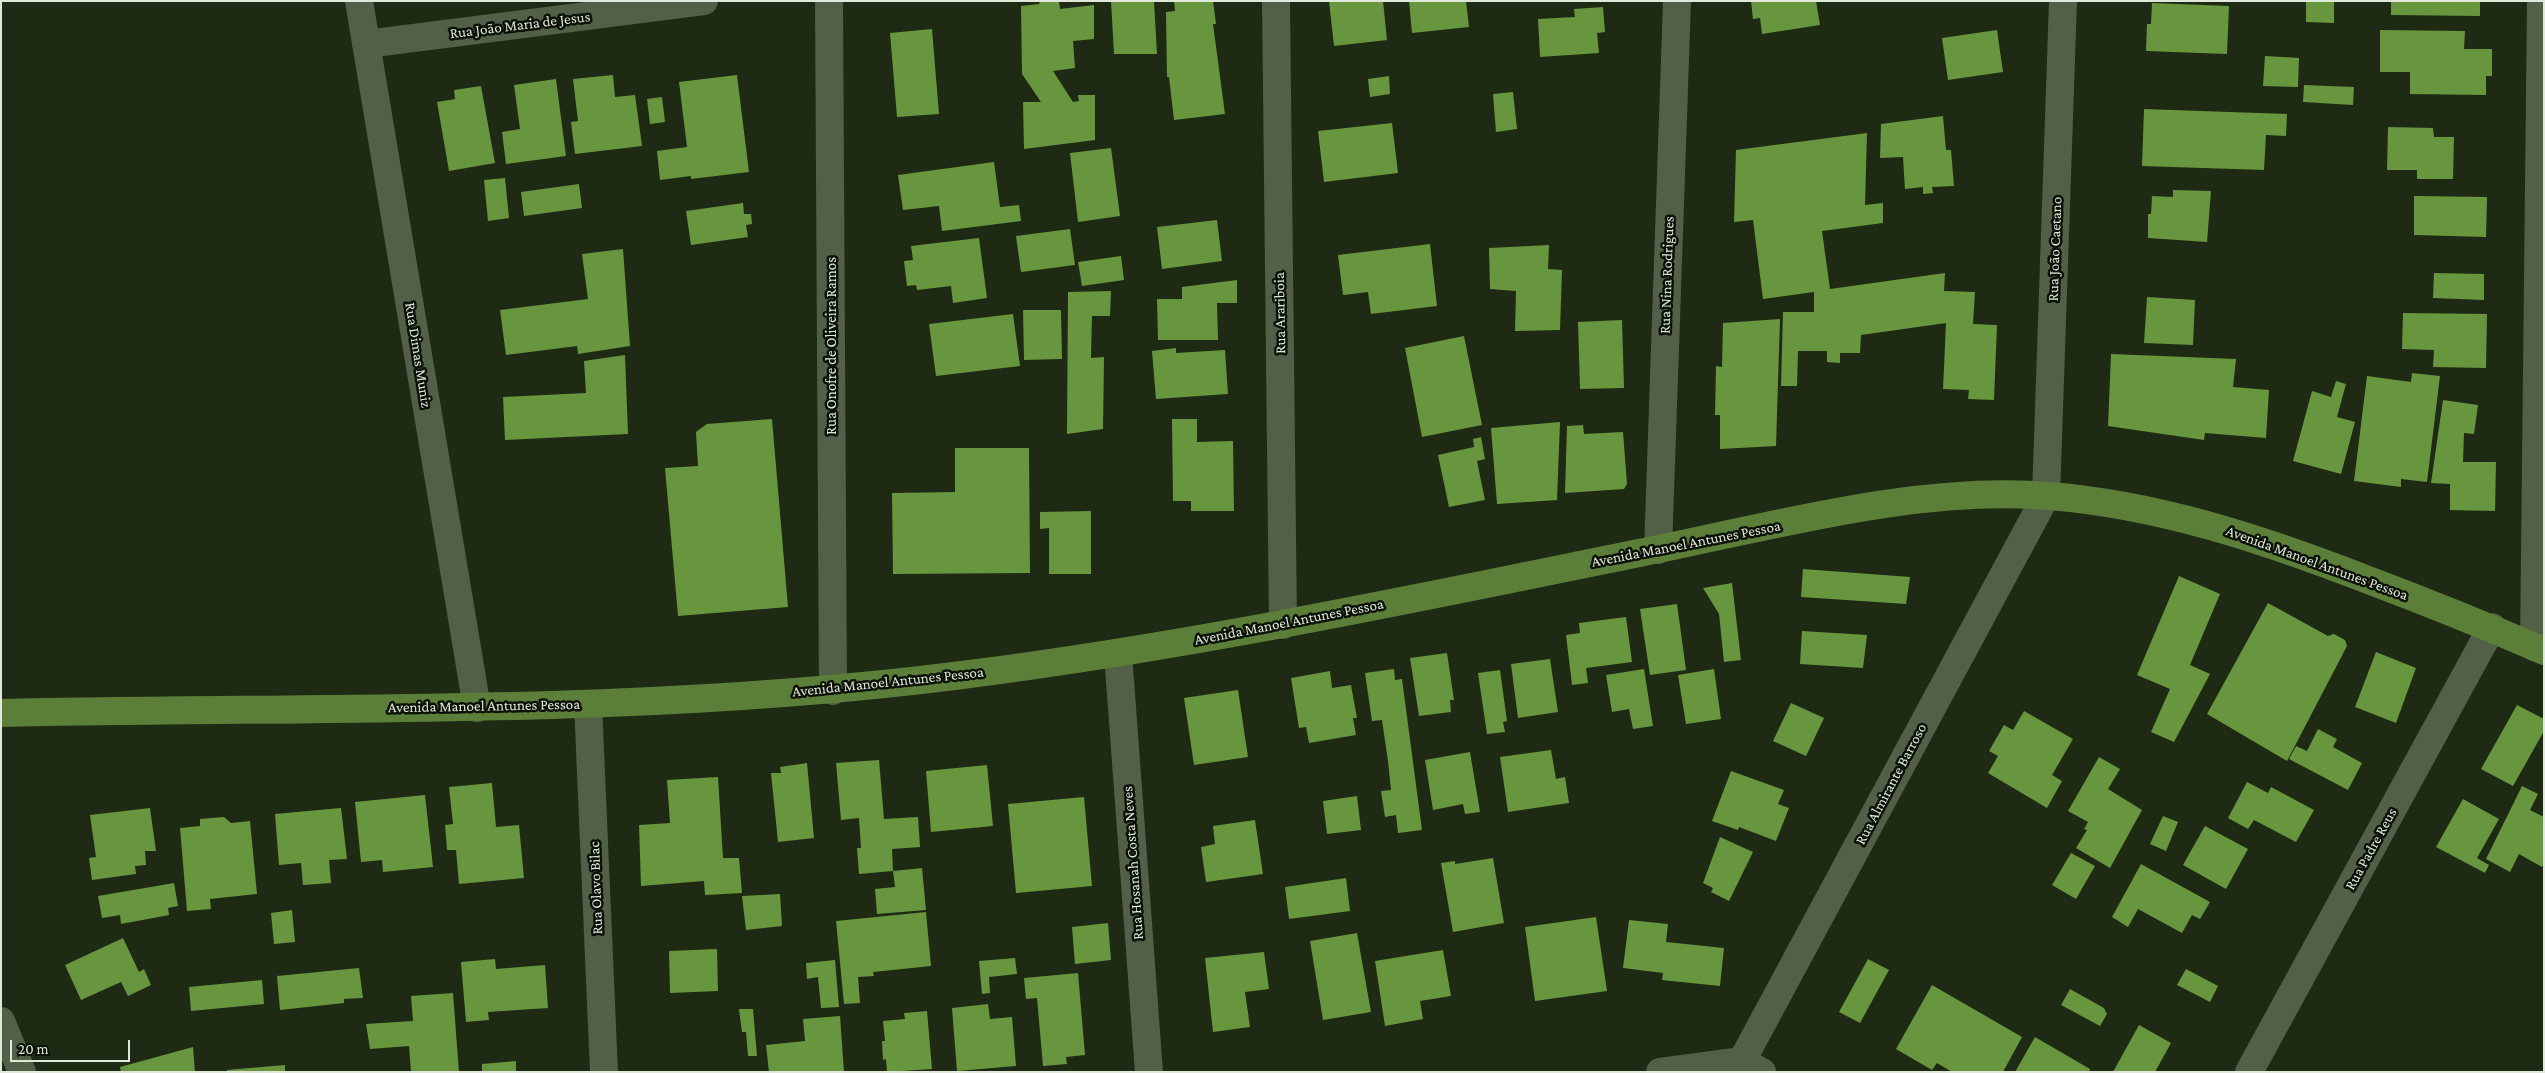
<!DOCTYPE html>
<meta charset="utf-8">
<style>
body{margin:0}
#map{position:relative;width:2545px;height:1073px;overflow:hidden;background:#1e2a13;font-family:"Crimson Pro",serif}
canvas{display:block}
.frame{position:absolute;inset:0;border:2px solid #dfe8d9;pointer-events:none}
.scale{position:absolute;left:10px;top:1040px;width:120px;height:22px;box-sizing:border-box;border:2px solid #dfe8d9;border-top:0;padding-left:6px;font-size:15px;line-height:18px;white-space:nowrap;color:#dfe8d9;-webkit-text-stroke:4px #0b1107;paint-order:stroke}
</style>
<div id="map">
<canvas width="2545" height="1073"></canvas>
<div class="frame"></div>
<div class="scale">20 m</div>
</div>
<script>
const ctx = document.querySelector('canvas').getContext('2d');
ctx.lineJoin = 'round';
function fill(path, color) {
  ctx.fillStyle = color;
  ctx.fill(path, 'evenodd');
}
function strokePath(path, color, width, dash) {
  ctx.strokeStyle = color;
  ctx.lineWidth = width;
  ctx.lineCap = dash ? 'butt' : 'round';
  ctx.setLineDash(dash || []);
  ctx.stroke(path);
}
function drawText(font, color, halo, rows, align = 'center') {
  ctx.font = font + ' "Crimson Pro",serif';
  ctx.lineWidth = 5;
  ctx.setLineDash([]);
  ctx.textBaseline = 'middle';
  ctx.strokeStyle = halo;
  ctx.fillStyle = color;
  for (const [text, x, y, turn = 0] of rows) {
    ctx.save();
    ctx.translate(x, y);
    ctx.rotate((+turn || 0) * Math.PI / 180);
    ctx.textAlign = isNaN(turn) ? turn : align;
    if (halo) ctx.strokeText(text, 0, 0);
    ctx.fillText(text, 0, 0);
    ctx.restore();
  }
}
fill(new Path2D(`
 M 1040,1 L 1059,1 L 1060,9 L 1094,5 L 1094,39 L 1073,41 L 1075,68 L 1053,71 L 1073,102 L 1079,101 L 1078,95 L 1095,95 L 1095,140 L 1024,149 L 1023,102 L 1041,102 L 1022,74 L 1021,6 L 1039,4 Z
 M 1111,1 L 1154,1 L 1157,54 L 1114,54 Z
 M 1174,1 L 1213,1 L 1216,24 L 1213,24 L 1225,114 L 1174,120 L 1169,77 L 1167,77 L 1166,12 L 1175,11 Z
 M 1329,1 L 1383,1 L 1387,40 L 1334,46 Z
 M 1409,1 L 1466,1 L 1469,27 L 1412,33 Z
 M 1751,1 L 1816,1 L 1820,25 L 1762,34 L 1760,18 L 1753,19 Z
 M 2306,1 L 2334,1 L 2334,23 L 2306,22 Z
 M 2391,1 L 2480,1 L 2480,16 L 2391,15 Z
 M 2152,3 L 2229,6 L 2227,54 L 2146,51 L 2147,24 L 2151,24 Z
 M 1603,7 L 1605,32 L 1597,33 L 1599,53 L 1540,57 L 1538,19 L 1575,17 L 1574,9 Z
 M 932,29 L 939,114 L 897,117 L 890,33 Z
 M 1997,30 L 2003,72 L 1948,80 L 1942,38 Z
 M 2380,30 L 2465,31 L 2464,49 L 2492,49 L 2492,76 L 2486,76 L 2486,95 L 2410,94 L 2410,72 L 2380,72 Z
 M 2265,56 L 2299,58 L 2298,87 L 2263,86 Z
 M 613,75 L 615,97 L 635,95 L 642,146 L 575,154 L 571,122 L 578,121 L 573,79 Z
 M 737,75 L 749,172 L 691,179 L 691,176 L 660,180 L 657,151 L 687,147 L 679,82 Z
 M 1389,76 L 1390,94 L 1370,97 L 1368,79 Z
 M 556,79 L 566,156 L 506,164 L 502,132 L 520,129 L 514,85 Z
 M 2304,85 L 2354,87 L 2353,105 L 2303,102 Z
 M 481,86 L 495,163 L 449,171 L 437,102 L 455,99 L 454,90 Z
 M 1513,92 L 1517,129 L 1496,132 L 1493,94 Z
 M 662,97 L 665,122 L 650,124 L 647,99 Z
 M 2144,109 L 2287,114 L 2286,136 L 2266,135 L 2264,170 L 2142,166 Z
 M 1943,116 L 1946,150 L 1951,150 L 1954,186 L 1932,187 L 1933,193 L 1923,194 L 1923,187 L 1905,189 L 1903,157 L 1880,158 L 1881,124 Z
 M 1392,123 L 1398,173 L 1324,182 L 1318,131 Z
 M 2388,127 L 2433,128 L 2434,137 L 2454,137 L 2453,179 L 2417,179 L 2417,170 L 2387,170 Z
 M 1867,133 L 1865,205 L 1883,203 L 1883,223 L 1822,231 L 1830,289 L 1945,273 L 1944,291 L 1975,292 L 1973,324 L 1997,325 L 1994,400 L 1968,399 L 1969,390 L 1943,389 L 1946,323 L 1861,335 L 1860,353 L 1840,353 L 1840,363 L 1827,362 L 1827,351 L 1798,351 L 1797,386 L 1781,386 L 1783,312 L 1814,312 L 1814,292 L 1763,299 L 1753,220 L 1734,222 L 1736,150 Z
 M 1111,148 L 1120,216 L 1078,222 L 1070,153 Z
 M 994,162 L 1000,207 L 1019,205 L 1021,221 L 942,231 L 939,206 L 903,210 L 898,175 Z
 M 505,178 L 509,218 L 488,221 L 484,180 Z
 M 579,184 L 582,208 L 524,216 L 521,192 Z
 M 2173,190 L 2211,191 L 2207,242 L 2148,238 L 2148,214 L 2151,214 L 2152,196 L 2173,197 Z
 M 2414,196 L 2487,197 L 2486,237 L 2414,235 Z
 M 743,203 L 744,214 L 751,214 L 752,224 L 746,225 L 748,237 L 691,245 L 686,211 Z
 M 1217,220 L 1222,261 L 1162,269 L 1157,227 Z
 M 1070,229 L 1075,265 L 1021,272 L 1016,236 Z
 M 979,238 L 987,298 L 953,303 L 951,286 L 917,290 L 916,285 L 907,286 L 904,261 L 913,260 L 911,246 Z
 M 1430,244 L 1437,306 L 1371,314 L 1368,292 L 1343,295 L 1338,255 Z
 M 1549,245 L 1548,269 L 1562,270 L 1560,330 L 1515,331 L 1516,291 L 1490,289 L 1489,248 Z
 M 623,249 L 630,346 L 578,354 L 577,346 L 506,355 L 500,310 L 588,299 L 582,254 Z
 M 1121,256 L 1124,280 L 1082,286 L 1078,262 Z
 M 2434,273 L 2484,274 L 2484,300 L 2433,298 Z
 M 1237,280 L 1237,303 L 1217,303 L 1218,340 L 1158,340 L 1157,299 L 1182,299 L 1182,287 Z
 M 1111,291 L 1110,316 L 1092,316 L 1091,358 L 1104,357 L 1103,429 L 1067,434 L 1068,292 Z
 M 2147,297 L 2195,300 L 2193,345 L 2144,343 Z
 M 1023,310 L 1061,310 L 1062,359 L 1024,360 Z
 M 2403,313 L 2487,314 L 2486,368 L 2433,367 L 2434,350 L 2402,349 Z
 M 1013,314 L 1020,366 L 936,376 L 929,324 Z
 M 1780,319 L 1776,446 L 1720,449 L 1720,415 L 1715,415 L 1716,366 L 1722,367 L 1723,323 Z
 M 1622,320 L 1624,388 L 1580,389 L 1578,322 Z
 M 1464,336 L 1482,425 L 1422,437 L 1405,348 Z
 M 1176,348 L 1176,353 L 1225,350 L 1228,394 L 1156,399 L 1152,351 Z
 M 2111,354 L 2236,359 L 2233,387 L 2269,390 L 2266,438 L 2205,433 L 2204,440 L 2108,426 Z
 M 625,355 L 628,434 L 505,440 L 503,397 L 586,393 L 584,361 Z
 M 2412,373 L 2440,376 L 2427,482 L 2401,479 L 2401,487 L 2354,481 L 2367,376 L 2411,382 Z
 M 2336,381 L 2346,384 L 2337,417 L 2355,422 L 2341,474 L 2293,461 L 2312,391 L 2331,397 Z
 M 2443,400 L 2478,405 L 2474,434 L 2464,433 L 2463,462 L 2496,462 L 2495,511 L 2450,510 L 2450,484 L 2431,483 Z
 M 772,419 L 788,607 L 678,616 L 665,468 L 698,466 L 696,432 L 707,424 Z
 M 1172,419 L 1197,419 L 1197,442 L 1233,441 L 1234,511 L 1191,511 L 1191,501 L 1173,501 Z
 M 1560,422 L 1557,500 L 1497,504 L 1491,428 Z
 M 1583,425 L 1584,434 L 1623,432 L 1627,484 L 1624,489 L 1565,493 L 1567,426 Z
 M 1481,437 L 1485,459 L 1477,461 L 1485,500 L 1449,507 L 1438,455 L 1474,447 L 1473,439 Z
 M 955,448 L 1029,448 L 1030,573 L 893,574 L 892,493 L 955,492 Z
 M 1091,511 L 1091,574 L 1049,574 L 1049,528 L 1040,529 L 1040,512 Z
 M 1803,569 L 1910,577 L 1906,604 L 1801,597 Z
 M 2179,576 L 2220,594 L 2190,665 L 2210,674 L 2174,742 L 2151,732 L 2170,689 L 2137,675 Z
 M 1732,583 L 1741,660 L 1724,662 L 1719,614 L 1703,588 Z
 M 2268,603 L 2328,636 L 2334,634 L 2345,640 L 2347,646 L 2287,761 L 2207,714 Z
 M 1677,604 L 1686,670 L 1650,675 L 1640,609 Z
 M 1626,617 L 1632,662 L 1586,668 L 1588,683 L 1572,685 L 1566,635 L 1580,633 L 1579,623 Z
 M 1802,631 L 1867,635 L 1863,668 L 1800,664 Z
 M 2376,652 L 2416,668 L 2396,723 L 2355,707 Z
 M 1447,653 L 1454,700 L 1450,700 L 1451,712 L 1419,716 L 1410,658 Z
 M 1550,659 L 1558,712 L 1518,718 L 1511,664 Z
 M 1394,669 L 1395,680 L 1402,679 L 1422,830 L 1398,833 L 1396,815 L 1385,817 L 1381,791 L 1391,790 L 1388,761 L 1382,720 L 1372,721 L 1365,673 Z
 M 1644,669 L 1653,726 L 1633,729 L 1629,709 L 1612,712 L 1606,675 Z
 M 1714,669 L 1721,719 L 1686,724 L 1678,675 Z
 M 1500,670 L 1507,721 L 1503,722 L 1505,732 L 1487,734 L 1478,673 Z
 M 1330,671 L 1332,688 L 1351,685 L 1357,718 L 1353,718 L 1356,735 L 1309,743 L 1306,727 L 1299,728 L 1291,678 Z
 M 1238,690 L 1248,757 L 1194,765 L 1184,698 Z
 M 1791,703 L 1824,718 L 1806,756 L 1773,741 Z
 M 2517,705 L 2544,719 L 2544,731 L 2513,786 L 2481,769 Z
 M 2024,711 L 2073,739 L 2052,775 L 2062,781 L 2047,808 L 1988,773 L 1998,756 L 1989,751 L 2004,725 L 2013,730 Z
 M 2318,729 L 2337,739 L 2333,747 L 2362,763 L 2348,790 L 2289,759 L 2296,746 L 2307,751 Z
 M 1551,750 L 1556,779 L 1565,777 L 1569,803 L 1508,812 L 1500,757 Z
 M 1470,752 L 1480,812 L 1465,814 L 1463,804 L 1433,810 L 1425,760 Z
 M 2099,757 L 2120,769 L 2108,789 L 2142,810 L 2110,868 L 2076,848 L 2087,830 L 2084,829 L 2088,822 L 2068,811 Z
 M 879,760 L 884,819 L 918,817 L 920,847 L 892,849 L 893,871 L 922,868 L 926,910 L 877,914 L 875,889 L 895,887 L 893,871 L 859,874 L 857,848 L 861,848 L 859,818 L 841,820 L 836,763 Z
 M 807,763 L 814,838 L 778,842 L 771,773 L 781,773 L 780,767 Z
 M 987,765 L 993,826 L 931,832 L 926,771 Z
 M 1731,771 L 1784,790 L 1778,804 L 1789,808 L 1776,841 L 1739,827 L 1738,830 L 1712,821 Z
 M 718,777 L 723,858 L 739,858 L 742,893 L 705,895 L 704,881 L 641,886 L 639,825 L 670,823 L 667,780 Z
 M 2247,782 L 2268,793 L 2271,787 L 2314,810 L 2296,842 L 2254,820 L 2248,829 L 2228,818 Z
 M 492,783 L 496,827 L 519,825 L 524,878 L 459,884 L 456,850 L 447,850 L 445,825 L 453,824 L 449,787 Z
 M 2522,786 L 2538,794 L 2530,810 L 2544,817 L 2544,864 L 2542,867 L 2519,854 L 2510,872 L 2486,859 Z
 M 425,795 L 433,867 L 383,872 L 382,860 L 361,862 L 355,802 Z
 M 1357,796 L 1361,830 L 1327,834 L 1323,801 Z
 M 1084,797 L 1092,886 L 1016,893 L 1008,804 Z
 M 2463,799 L 2499,819 L 2477,858 L 2489,865 L 2485,873 L 2436,847 Z
 M 150,808 L 156,851 L 145,851 L 146,865 L 135,866 L 136,874 L 92,880 L 89,858 L 96,857 L 90,815 Z
 M 341,808 L 347,859 L 329,860 L 331,883 L 303,885 L 301,863 L 279,865 L 275,814 Z
 M 2163,816 L 2178,822 L 2166,851 L 2150,844 Z
 M 224,817 L 231,823 L 250,821 L 257,894 L 210,899 L 211,909 L 187,911 L 180,828 L 200,826 L 200,819 Z
 M 1255,820 L 1263,874 L 1206,882 L 1201,847 L 1215,844 L 1213,826 Z
 M 2205,826 L 2248,849 L 2226,889 L 2183,865 Z
 M 1720,837 L 1753,852 L 1729,901 L 1711,892 L 1713,888 L 1703,883 Z
 M 2071,853 L 2095,866 L 2076,899 L 2052,885 Z
 M 1493,858 L 1504,923 L 1453,932 L 1441,863 L 1455,861 L 1455,864 Z
 M 2141,864 L 2210,902 L 2200,919 L 2192,915 L 2182,933 L 2138,909 L 2128,927 L 2112,917 Z
 M 1346,878 L 1350,911 L 1289,919 L 1285,887 Z
 M 174,883 L 178,906 L 168,908 L 169,915 L 121,924 L 120,915 L 102,918 L 98,896 Z
 M 780,894 L 782,926 L 746,930 L 742,896 Z
 M 292,910 L 295,942 L 274,944 L 271,913 Z
 M 926,912 L 931,966 L 873,972 L 874,976 L 858,977 L 860,1003 L 844,1004 L 836,921 Z
 M 1596,917 L 1607,991 L 1535,1001 L 1525,927 Z
 M 1629,920 L 1668,924 L 1666,942 L 1724,948 L 1720,986 L 1662,980 L 1663,973 L 1623,968 Z
 M 1108,923 L 1111,960 L 1075,964 L 1072,927 Z
 M 1357,933 L 1371,1012 L 1323,1020 L 1310,941 Z
 M 123,938 L 139,972 L 144,969 L 151,985 L 128,996 L 121,982 L 81,1000 L 65,965 Z
 M 717,949 L 718,991 L 670,993 L 669,951 Z
 M 1443,950 L 1451,996 L 1420,1001 L 1423,1019 L 1385,1026 L 1375,961 Z
 M 1264,952 L 1269,989 L 1245,992 L 1250,1027 L 1213,1032 L 1205,958 Z
 M 1015,958 L 1017,974 L 989,977 L 990,993 L 982,994 L 979,961 Z
 M 495,959 L 496,969 L 545,965 L 548,1008 L 488,1012 L 489,1020 L 466,1022 L 461,962 Z
 M 1868,959 L 1889,970 L 1860,1023 L 1839,1012 Z
 M 835,960 L 839,1007 L 821,1008 L 818,977 L 807,979 L 806,963 Z
 M 359,968 L 363,998 L 344,999 L 344,1003 L 280,1010 L 277,976 Z
 M 2186,969 L 2218,986 L 2210,1002 L 2177,985 Z
 M 1078,973 L 1085,1055 L 1066,1057 L 1067,1064 L 1043,1066 L 1037,998 L 1026,999 L 1024,978 Z
 M 262,980 L 264,1004 L 191,1011 L 189,987 Z
 M 1932,985 L 2022,1037 L 2003,1072 L 1952,1072 L 1937,1063 L 1932,1070 L 1896,1049 Z
 M 2070,989 L 2104,1008 L 2107,1014 L 2100,1026 L 2061,1005 Z
 M 453,993 L 459,1072 L 411,1072 L 409,1046 L 370,1049 L 366,1024 L 413,1021 L 411,996 Z
 M 988,1004 L 990,1019 L 1012,1017 L 1016,1066 L 957,1071 L 952,1008 Z
 M 739,1009 L 753,1009 L 757,1056 L 748,1056 L 746,1032 L 742,1032 Z
 M 927,1011 L 932,1069 L 887,1072 L 886,1059 L 883,1060 L 882,1041 L 885,1041 L 883,1021 L 905,1019 L 904,1013 Z
 M 840,1016 L 844,1072 L 769,1072 L 766,1045 L 805,1041 L 803,1019 Z
 M 2139,1025 L 2171,1043 L 2155,1072 L 2113,1072 Z
 M 2035,1037 L 2090,1069 L 2089,1072 L 2015,1072 Z
 M 193,1047 L 195,1072 L 121,1072 L 120,1067 Z
 M 516,1061 L 516,1072 L 482,1072 L 482,1064 Z
 M 285,1065 L 285,1072 L 227,1072 L 227,1070 Z`), '#68963e');
strokePath(new Path2D(`
 M 359,1 L 477,708
 M 829,1 L 833,691
 M 1276,1 L 1283,625
 M 366,44 L 704,1
 M 1658,550 L 1677,1
 M 2534,647 L 2541,1
 M 1118,654 L 1149,1072
 M 588,704 L 604,1072
 M 1660,1072 L 1742,1061 L 1762,1072
 M 1736,1072 L 2046,496 L 2063,1
 M 2249,1072 L 2492,627`), '#516046', 28);
strokePath(new Path2D(`
 M 1,1021 L 22,1072`), '#516046', 28);
strokePath(new Path2D(`
 M 1,713 C 321,706 643,716 962,675 C 1190,646 1414,599 1639,553 C 1770,527 1916,485 2050,496 C 2159,505 2262,539 2363,578 C 2424,601 2484,625 2544,651`), '#5b7f38', 28);
drawText('15px', '#dfe8d9', '#0b1107', [
 ["Rua João Maria de Jesus",520,25,-7],
 ["Rua João Caetano",2055,249,-88],
 ["Rua Nina Rodrigues",1667,275,-88],
 ["Rua Arariboia",1280,313,-91],
 ["Rua Onofre de Oliveira Ramos",831,346,-90],
 ["Rua Dimas Muniz",418,355,81],
 ["Avenida Manoel Antunes Pessoa",1686,544,-11],
 ["Avenida Manoel Antunes Pessoa",2317,563,20],
 ["Avenida Manoel Antunes Pessoa",1289,622,-11],
 ["Avenida Manoel Antunes Pessoa",888,682,-6],
 ["Avenida Manoel Antunes Pessoa",484,706,-1],
 ["Rua Almirante Barroso",1891,784,-62],
 ["Rua Padre Reus",2371,849,-61],
 ["Rua Hosanah Costa Neves",1133,863,-94],
 ["Rua Olavo Bilac",596,888,-92]
]);
</script>
